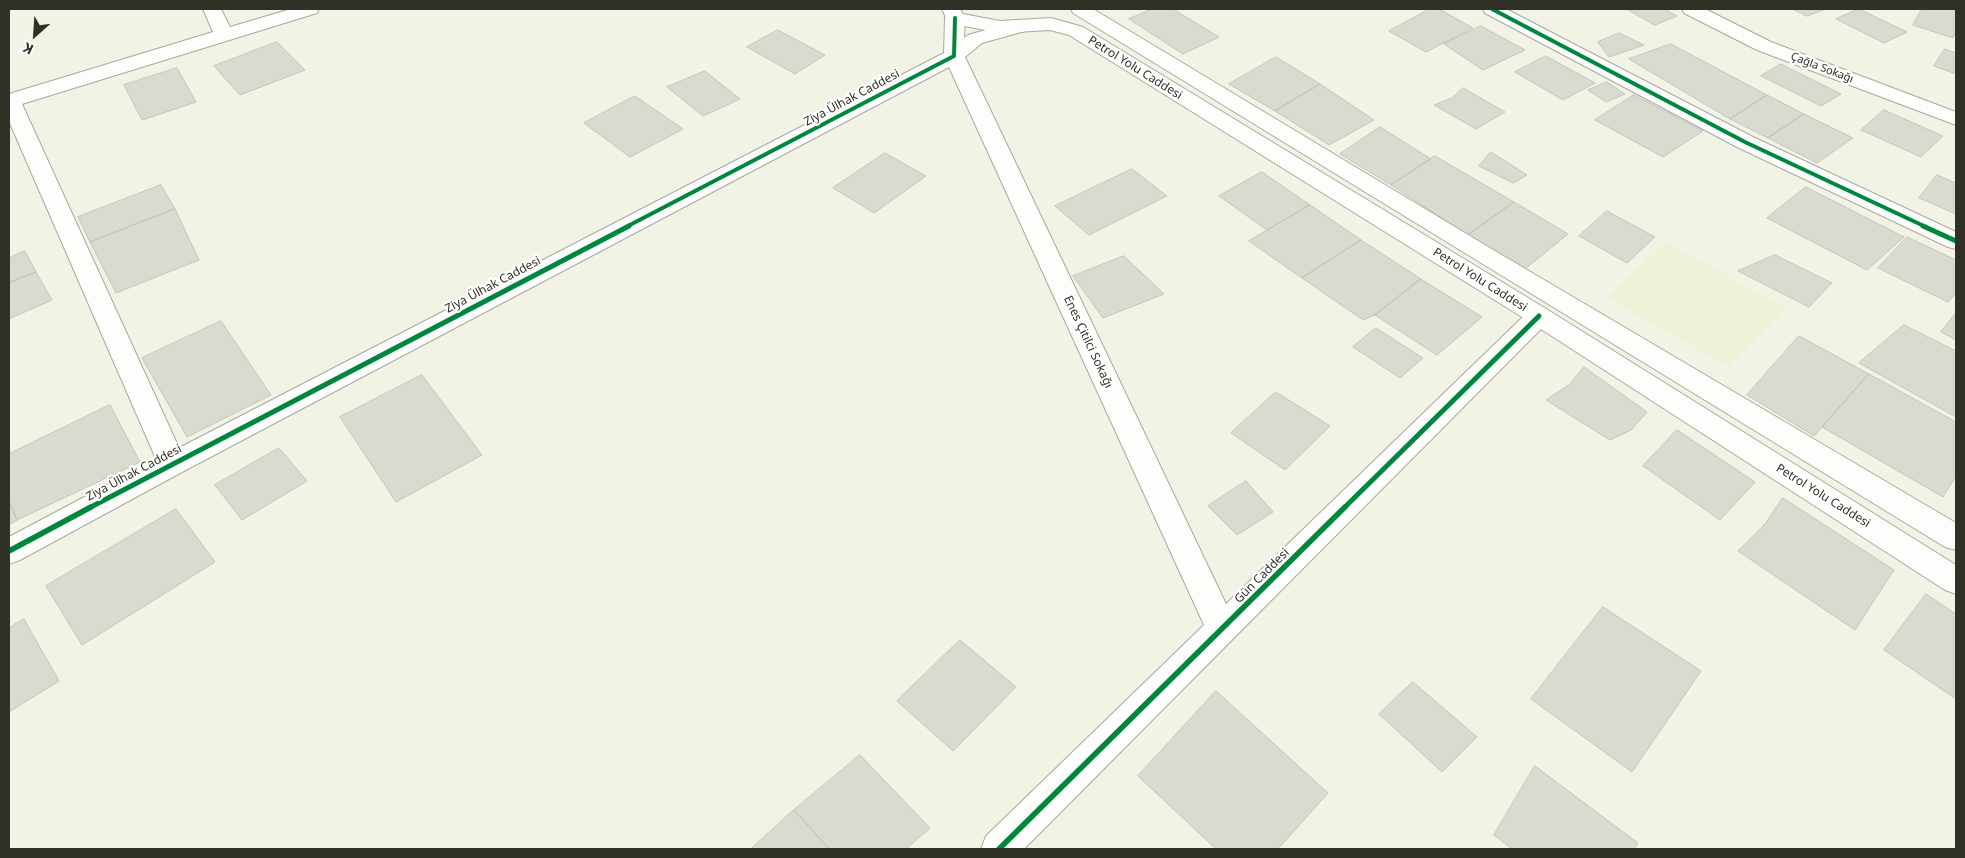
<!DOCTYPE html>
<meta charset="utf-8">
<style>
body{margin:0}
#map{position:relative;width:1965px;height:858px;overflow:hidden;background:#f2f3e5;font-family:"Noto Sans",sans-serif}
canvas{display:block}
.frame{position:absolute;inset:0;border:10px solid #2f3026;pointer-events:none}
.north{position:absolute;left:10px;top:10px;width:50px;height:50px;-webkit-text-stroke:4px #fff;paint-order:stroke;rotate:206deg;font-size:14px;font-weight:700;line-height:20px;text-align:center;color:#2f3026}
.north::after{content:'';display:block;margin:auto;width:18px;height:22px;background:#2f3026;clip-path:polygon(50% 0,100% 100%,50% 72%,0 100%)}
</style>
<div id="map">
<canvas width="1965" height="858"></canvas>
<div class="frame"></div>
<div class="north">K</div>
</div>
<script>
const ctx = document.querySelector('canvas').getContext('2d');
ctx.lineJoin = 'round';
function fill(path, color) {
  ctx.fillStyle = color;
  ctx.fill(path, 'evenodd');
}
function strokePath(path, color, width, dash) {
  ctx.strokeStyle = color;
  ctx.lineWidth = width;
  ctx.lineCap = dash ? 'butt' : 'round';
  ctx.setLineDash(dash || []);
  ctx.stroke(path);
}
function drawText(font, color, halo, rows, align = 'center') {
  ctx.font = font + ' "Noto Sans",sans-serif';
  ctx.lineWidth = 4.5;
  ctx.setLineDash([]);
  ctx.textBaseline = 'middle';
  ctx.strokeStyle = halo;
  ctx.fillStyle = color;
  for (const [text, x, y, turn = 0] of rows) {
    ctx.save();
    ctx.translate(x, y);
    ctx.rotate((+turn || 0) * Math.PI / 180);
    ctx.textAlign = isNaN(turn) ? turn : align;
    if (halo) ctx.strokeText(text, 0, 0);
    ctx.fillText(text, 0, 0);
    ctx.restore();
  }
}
fill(new Path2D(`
 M 1666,241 L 1785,309 L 1728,366 L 1606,297 Z`), '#eff1d8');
const building = new Path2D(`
 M 1152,9 L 1173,9 L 1219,37 L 1183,54 L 1129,19 Z
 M 1430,9 L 1439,9 L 1473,28 L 1426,52 L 1389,31 Z
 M 1627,9 L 1664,9 L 1677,16 L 1655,25 Z
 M 1793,9 L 1826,9 L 1807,16 Z
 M 1859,9 L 1907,32 L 1884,43 L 1836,19 Z
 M 1922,9 L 1956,9 L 1956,32 L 1953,38 L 1913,25 Z
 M 1481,26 L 1525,50 L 1483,70 L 1444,44 Z
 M 778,30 L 825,55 L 795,74 L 747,47 Z
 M 1619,33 L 1644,45 L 1609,57 L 1598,42 Z
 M 277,42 L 305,70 L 240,95 L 214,66 Z
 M 1671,44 L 1767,95 L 1730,119 L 1629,59 Z
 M 1945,49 L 1956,53 L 1956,74 L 1934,66 Z
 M 1546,56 L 1595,83 L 1563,100 L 1515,72 Z
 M 1276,57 L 1320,84 L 1275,111 L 1229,84 Z
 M 1781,64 L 1841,94 L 1821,106 L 1761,76 Z
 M 177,68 L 196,102 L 142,120 L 124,85 Z
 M 705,71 L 740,99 L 703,116 L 667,87 Z
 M 1607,82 L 1625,94 L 1606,102 L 1588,90 Z
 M 1320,84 L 1374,120 L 1329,145 L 1275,111 Z
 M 1463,88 L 1505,112 L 1476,129 L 1434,105 L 1452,98 Z
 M 1634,95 L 1703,131 L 1663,157 L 1595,120 Z
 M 1767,95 L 1804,114 L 1768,138 L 1730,119 Z
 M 635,96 L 683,129 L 630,157 L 584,123 Z
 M 1884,110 L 1943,136 L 1921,157 L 1861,130 Z
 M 1804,114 L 1853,138 L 1817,163 L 1768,138 Z
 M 1380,127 L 1431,159 L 1391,185 L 1340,154 Z
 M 1491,152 L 1527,175 L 1513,183 L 1479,166 Z
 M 885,153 L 926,176 L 874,213 L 833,188 Z
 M 1435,156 L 1514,202 L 1468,235 L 1391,185 Z
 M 1132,169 L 1167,196 L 1089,235 L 1055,206 Z
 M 1262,172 L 1310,205 L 1267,230 L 1219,196 Z
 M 1937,175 L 1956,183 L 1956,214 L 1919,198 Z
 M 161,185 L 175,209 L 90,242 L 78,217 Z
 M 1806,187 L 1904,237 L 1867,270 L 1767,218 Z
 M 1514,202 L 1568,234 L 1525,269 L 1468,235 Z
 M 1310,205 L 1361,240 L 1302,278 L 1249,241 Z
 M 175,209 L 199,260 L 116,293 L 90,242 Z
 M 1607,211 L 1655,237 L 1627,263 L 1579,236 Z
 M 1907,237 L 1956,260 L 1956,293 L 1948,302 L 1878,268 Z
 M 1361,240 L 1421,279 L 1375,315 L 1363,320 L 1302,278 Z
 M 25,251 L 36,272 L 9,283 L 9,258 Z
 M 1775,255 L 1832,283 L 1809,307 L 1738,271 Z
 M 1124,256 L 1164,294 L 1103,318 L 1073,276 Z
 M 36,272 L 52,300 L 9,319 L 9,283 Z
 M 1421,279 L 1482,317 L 1437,355 L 1375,315 Z
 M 1956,313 L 1956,340 L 1941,332 Z
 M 221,321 L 271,395 L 187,437 L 142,358 Z
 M 1904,325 L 1956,351 L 1956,417 L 1859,363 Z
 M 1376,328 L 1423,358 L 1400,378 L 1353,347 Z
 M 1799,336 L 1869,374 L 1814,436 L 1747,395 Z
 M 1584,367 L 1647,412 L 1631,430 L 1610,440 L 1546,400 L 1570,384 Z
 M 1869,374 L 1956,422 L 1956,476 L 1943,497 L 1822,427 Z
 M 422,375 L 482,455 L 396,502 L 340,417 Z
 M 1276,392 L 1330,426 L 1285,470 L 1231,433 Z
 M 110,405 L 140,462 L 17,520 L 9,501 L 9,454 Z
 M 1677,430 L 1755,482 L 1720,520 L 1643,466 Z
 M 279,448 L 307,481 L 242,520 L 215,485 Z
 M 1246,481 L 1273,512 L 1237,535 L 1208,506 Z
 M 1783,498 L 1894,570 L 1855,630 L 1738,551 L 1765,524 Z
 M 9,501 L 17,520 L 9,525 Z
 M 176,509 L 215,562 L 82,645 L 46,586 Z
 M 1926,594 L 1956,614 L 1956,699 L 1884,650 Z
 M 1603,607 L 1701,671 L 1632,772 L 1531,699 Z
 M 24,619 L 59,681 L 9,712 L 9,628 Z
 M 960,640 L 1016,687 L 953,751 L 897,701 Z
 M 1413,682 L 1477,737 L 1442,772 L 1379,714 Z
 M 1216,691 L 1328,793 L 1278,849 L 1216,849 L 1138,776 Z
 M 860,755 L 930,828 L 906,849 L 829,849 L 794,810 Z
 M 1535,766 L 1638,843 L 1634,849 L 1512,849 L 1494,835 Z
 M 794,810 L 829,849 L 751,849 Z`);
fill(building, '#dadbd0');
strokePath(building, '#c4c5ba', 1);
const minor = new Path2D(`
 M 203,9 L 221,9 L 230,27 L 291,9 L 319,9 L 317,13 L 22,104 L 179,448 L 944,53 L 945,18 L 948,14 L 955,12 L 962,14 L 965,18 L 964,38 L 968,35 L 1018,21 L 1025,23 L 1028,27 L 1025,31 L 982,43 L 965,57 L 1226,604 L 1530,310 L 1539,307 L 1548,310 L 1552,316 L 1548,322 L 1024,849 L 981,849 L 986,836 L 1204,625 L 949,67 L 182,472 L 20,560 L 9,564 L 9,537 L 156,459 L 9,121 L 9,94 L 213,32 Z
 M 1483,9 L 1506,9 L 1753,137 L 1956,232 L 1956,249 L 1948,247 L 1737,147 L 1485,13 Z
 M 1682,9 L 1705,9 L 1771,42 L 1956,112 L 1956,125 L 1757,50 L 1684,13 Z`);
const secondary = new Path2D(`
 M 942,9 L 960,9 L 963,14 L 1000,21 L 1051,18 L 1083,27 L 1548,310 L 1956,565 L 1956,594 L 1945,590 L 1530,322 L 1069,35 L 1050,30 L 1000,33 L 955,24 L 948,22 Z
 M 1071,9 L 1093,9 L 1490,248 L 1956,523 L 1956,550 L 1945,547 L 1073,13 Z`);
strokePath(minor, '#a8a99e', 2);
strokePath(secondary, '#a8a99e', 2);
fill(minor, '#fdfdfb');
fill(secondary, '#fdfdfb');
strokePath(new Path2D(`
 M 1492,9 L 1745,142 L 1926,227
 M 626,227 L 954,56 L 955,18`), '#00873e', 4);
strokePath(new Path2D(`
 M 1923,226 L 1956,241
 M 89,508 L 629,226
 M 1344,508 L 1539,316`), '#00873e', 5);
strokePath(new Path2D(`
 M 9,551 L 91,507
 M 999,849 L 1345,507`), '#00873e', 5.5);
drawText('11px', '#2f3026', '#fff', [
 ["Çağla Sokağı",1822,68,21]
]);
drawText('12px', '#2f3026', '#fff', [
 ["Petrol Yolu Caddesi",1135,68,32],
 ["Ziya Ülhak Caddesi",852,98,-28],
 ["Petrol Yolu Caddesi",1480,280,32],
 ["Ziya Ülhak Caddesi",493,285,-28],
 ["Enes Çitilci Sokağı",1088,342,65],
 ["Ziya Ülhak Caddesi",134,473,-28],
 ["Petrol Yolu Caddesi",1823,496,32],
 ["Gün Caddesi",1262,576,-45]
]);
</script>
